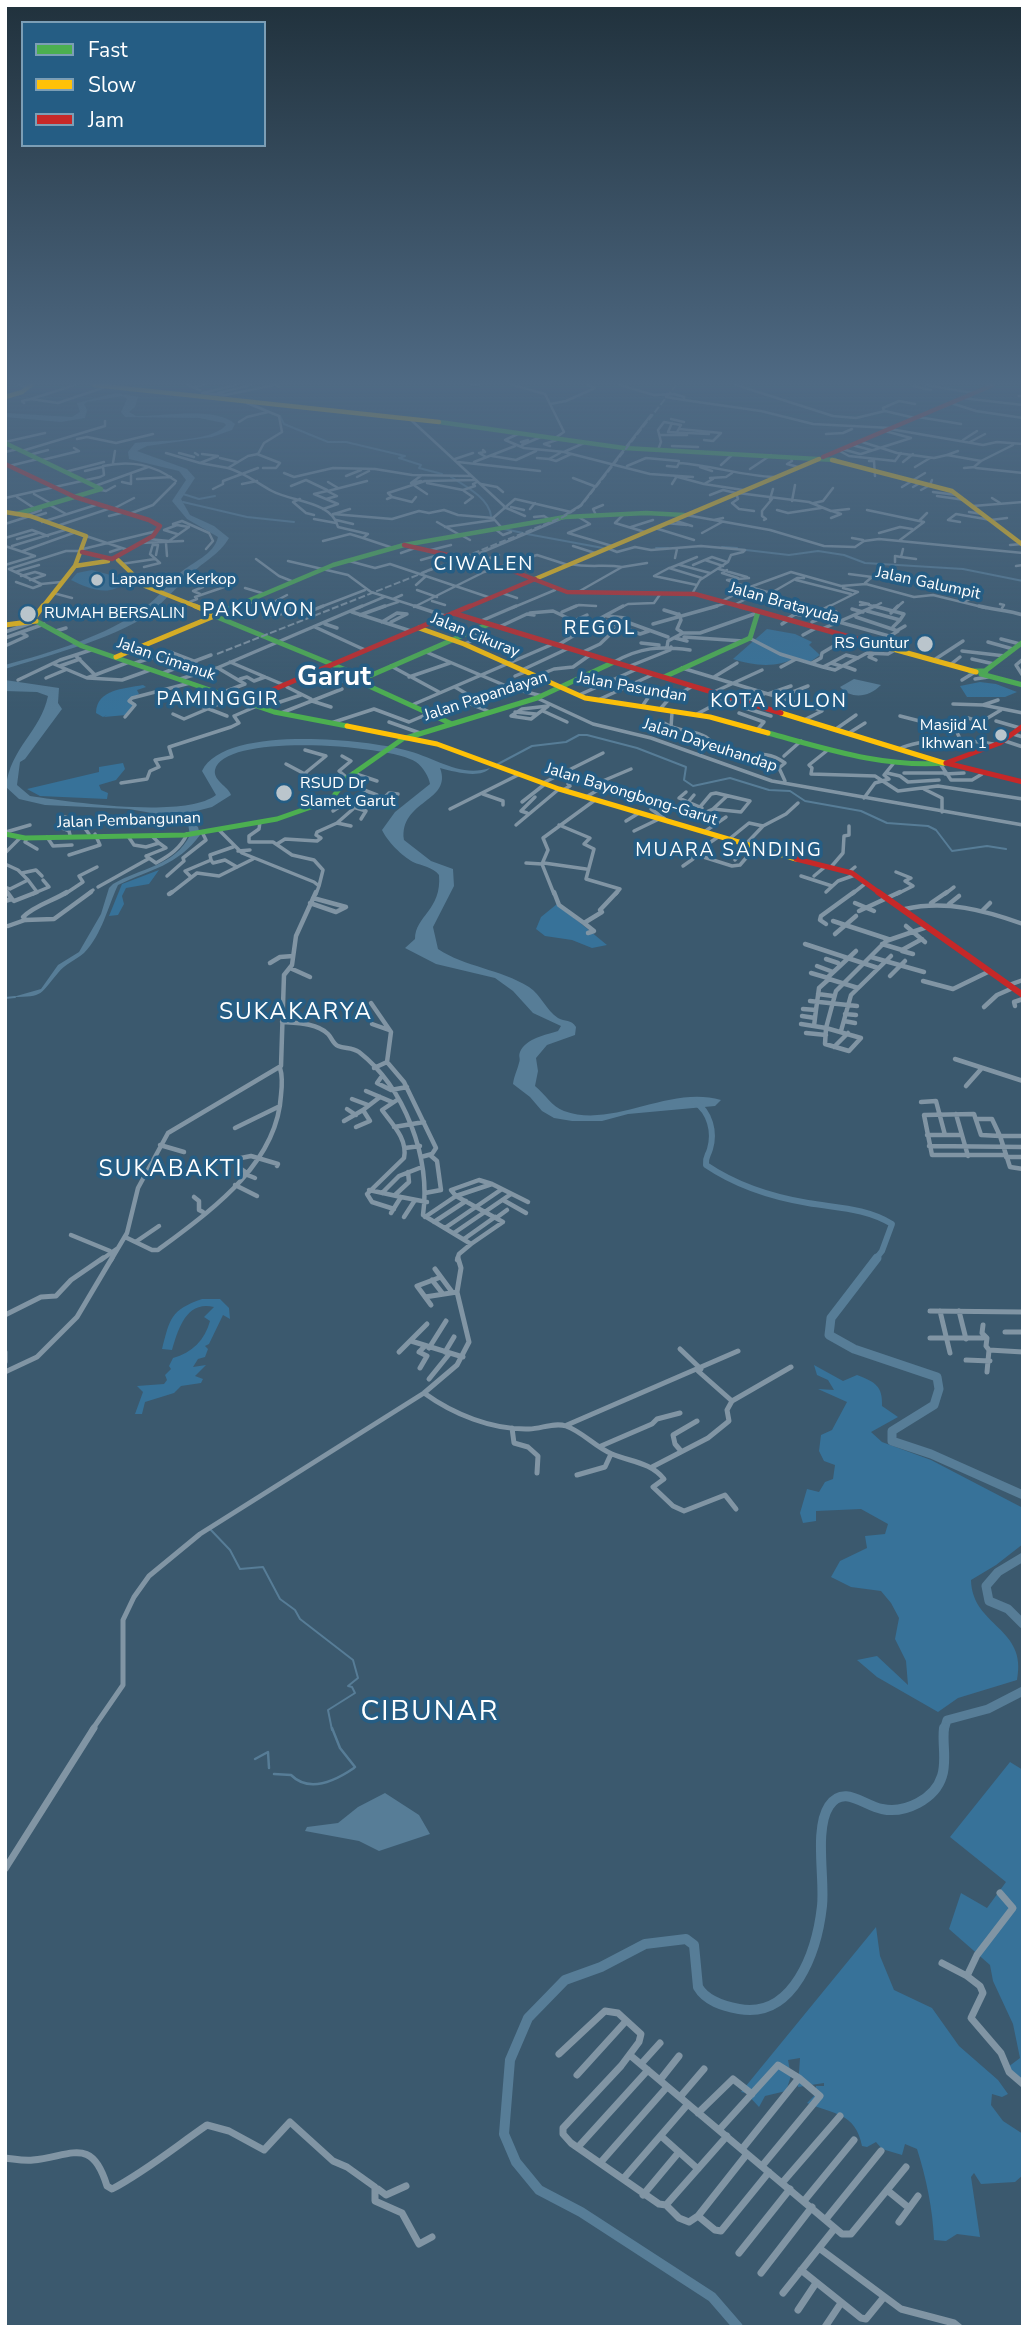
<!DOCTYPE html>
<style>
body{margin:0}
#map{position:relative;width:1028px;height:2332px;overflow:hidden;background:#3b596e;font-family:"Nunito Sans",sans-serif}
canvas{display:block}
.frame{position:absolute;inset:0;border:7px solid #fff;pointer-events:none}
.legend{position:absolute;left:21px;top:21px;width:245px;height:126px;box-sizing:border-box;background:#255d84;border:2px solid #7c9eb5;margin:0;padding:9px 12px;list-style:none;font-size:21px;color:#fff}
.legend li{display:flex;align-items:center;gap:14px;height:35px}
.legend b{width:35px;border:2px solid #7c9eb5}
</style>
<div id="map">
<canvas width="1028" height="2332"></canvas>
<div class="frame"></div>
<ul class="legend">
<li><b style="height:9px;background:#4caf50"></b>Fast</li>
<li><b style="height:9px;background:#ffc107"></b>Slow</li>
<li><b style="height:9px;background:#c62828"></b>Jam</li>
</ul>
</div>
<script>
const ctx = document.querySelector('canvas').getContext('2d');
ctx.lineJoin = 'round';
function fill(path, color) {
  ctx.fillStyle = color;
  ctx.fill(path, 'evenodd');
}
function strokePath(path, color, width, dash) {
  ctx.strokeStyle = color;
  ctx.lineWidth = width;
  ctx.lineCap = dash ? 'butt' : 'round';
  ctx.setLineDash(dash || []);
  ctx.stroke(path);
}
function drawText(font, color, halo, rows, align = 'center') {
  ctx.font = font + ' "Nunito Sans",sans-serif';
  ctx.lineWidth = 7;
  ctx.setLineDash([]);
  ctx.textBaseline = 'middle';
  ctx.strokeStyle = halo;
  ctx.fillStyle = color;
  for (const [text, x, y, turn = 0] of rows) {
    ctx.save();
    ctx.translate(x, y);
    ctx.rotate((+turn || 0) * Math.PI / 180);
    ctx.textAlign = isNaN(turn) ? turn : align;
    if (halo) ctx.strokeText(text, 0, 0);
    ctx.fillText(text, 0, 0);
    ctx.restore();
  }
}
fill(new Path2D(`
 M 92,570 L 118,577 L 125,582 C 110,598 87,588 71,580 L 77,573 Z
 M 767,629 L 795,634 L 812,642 L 809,645 L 820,655 L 810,662 L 796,658 C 776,668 754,666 733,659 Z
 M 336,667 L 358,677 L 330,688 L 308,678 Z
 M 980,682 L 996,684 L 1017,692 L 1005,697 L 967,697 L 960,686 Z
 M 143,685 L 146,687 L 137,690 L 139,694 L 129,700 L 137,705 L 126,715 L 104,717 L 107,715 L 103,717 L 96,713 C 97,689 123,689 143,685 Z
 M 123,763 L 125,769 L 116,780 L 99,785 L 101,790 L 108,793 L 107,799 L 40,796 L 27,789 L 99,772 L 99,767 Z
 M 159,870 L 149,884 L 126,888 L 122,896 L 124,904 L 118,915 L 109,916 L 122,884 Z
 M 557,904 L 607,945 L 592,948 L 572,940 L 545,936 L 536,929 L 541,917 Z
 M 202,1299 L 220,1299 L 229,1308 L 230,1319 L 223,1315 L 209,1344 L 205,1346 L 208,1349 L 205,1357 L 198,1359 L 193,1367 L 206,1365 L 195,1376 L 203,1379 L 201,1383 L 181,1386 L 174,1393 L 145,1402 L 142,1414 L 135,1414 L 143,1392 L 137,1386 L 164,1384 L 167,1380 L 165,1375 L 171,1369 L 169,1366 L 173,1358 C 192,1353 205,1340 210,1321 L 204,1317 L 214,1307 C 186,1300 178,1330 172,1350 L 162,1349 C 170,1319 170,1310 202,1299 Z
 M 814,1365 L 843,1381 L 857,1375 C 875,1382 883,1386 882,1406 L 898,1417 L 871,1432 L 882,1442 L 931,1460 L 1023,1508 L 1023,1544 L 996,1565 L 971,1580 C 972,1627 1028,1627 1017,1680 L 958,1698 L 938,1712 L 877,1677 L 857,1660 L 877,1656 L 908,1685 L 906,1661 L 895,1639 L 899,1618 L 891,1603 L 881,1591 L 851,1587 L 831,1577 L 840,1561 L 867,1548 L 865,1536 L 885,1534 L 888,1524 L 861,1509 L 816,1511 L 816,1521 L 803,1523 L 800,1513 L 807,1489 L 819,1492 L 825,1482 L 833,1479 L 835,1465 L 824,1461 L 819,1451 L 821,1435 L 832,1430 L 847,1402 L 818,1389 L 834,1390 L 828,1380 L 817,1375 Z
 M 1010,1762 L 1023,1770 L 1023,2082 L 1008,2067 L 1020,2058 L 1013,2024 L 993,1981 L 990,1965 L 949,1929 L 961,1893 L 987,1908 L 1006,1882 L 950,1837 Z
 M 876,1927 L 880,1956 L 894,1990 L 932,2008 L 959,2046 L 998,2080 L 1008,2094 L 1002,2097 L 992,2094 L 991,2105 L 1003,2121 L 1023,2134 L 1023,2175 L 1015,2182 L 981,2184 L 974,2173 L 971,2177 L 980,2237 L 957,2234 L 946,2241 L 934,2240 C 933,2210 926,2177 917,2149 L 905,2144 L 902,2155 L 882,2149 L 876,2142 L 867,2147 L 862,2146 C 856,2113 833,2114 807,2103 L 815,2095 L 816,2086 L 824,2086 L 824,2083 L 798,2087 L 800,2058 L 788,2060 L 791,2076 L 786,2091 L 765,2096 L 759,2107 L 746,2093 L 741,2092 Z`), '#377299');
fill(new Path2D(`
 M 116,393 L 138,397 L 135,407 L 129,412 L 136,416 C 161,417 215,406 235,424 L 232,430 L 212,437 L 147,446 L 137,451 L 187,469 L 195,478 L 181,499 L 190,515 L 214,526 L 229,538 C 219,555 204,561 191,574 C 179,585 168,597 156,608 C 126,636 46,656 5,669 L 5,665 C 52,652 105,637 145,607 C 158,598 168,584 180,573 C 192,562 214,555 218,537 L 187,519 L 172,501 L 186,480 L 179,471 L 129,459 L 128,452 L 135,443 C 157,440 211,443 226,425 L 224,423 L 199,418 L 125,417 L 121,412 L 127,399 L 122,396 L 87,402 L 84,404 L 87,410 L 85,418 L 61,422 L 5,417 L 5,413 L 72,417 L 80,412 L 77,403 Z
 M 854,679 L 881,685 C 869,697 852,700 840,687 Z
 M 5,680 L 59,688 L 58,703 L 62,709 L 25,759 L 20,762 L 17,785 L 30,796 C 70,802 185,819 216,795 L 202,771 C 224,725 362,739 405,750 C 435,757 459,778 490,768 C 481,779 455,772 440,768 C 453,802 399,800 404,840 L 431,861 L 453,869 L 454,886 L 433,927 L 438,949 C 465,967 500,969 529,987 C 541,995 546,1010 558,1018 C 565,1022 571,1019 576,1027 L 575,1035 L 547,1045 L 536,1058 L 538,1071 L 535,1086 C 545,1094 552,1107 564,1111 C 614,1129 668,1085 721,1100 L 715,1106 L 628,1114 L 602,1121 L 572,1121 L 554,1118 L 542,1111 L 530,1097 L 513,1084 C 514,1076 517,1071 519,1063 C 521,1058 518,1057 520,1052 C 526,1038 546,1035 558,1031 L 561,1026 L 533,1013 L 513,991 L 495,978 L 436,964 L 405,948 L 415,939 C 415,916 442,910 439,875 C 433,867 422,866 413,862 C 402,856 387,841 382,830 L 395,812 L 430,784 C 429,777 423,767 416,762 C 391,745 223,732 215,770 C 213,781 228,786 231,795 L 212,807 L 181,815 L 198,827 L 200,835 C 177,866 151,869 118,885 C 108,906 102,935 84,953 C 76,960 65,964 58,973 C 40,994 44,997 13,997 L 41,989 L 58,965 L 79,952 L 101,914 L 109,888 L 113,884 C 140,868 175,866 190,835 L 188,824 L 174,817 L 129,809 L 45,805 L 19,799 L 6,787 C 10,748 41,731 48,696 L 37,692 L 5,691 Z
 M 385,1793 L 419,1815 L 430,1834 L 379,1851 L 359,1841 L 305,1831 L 307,1827 L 338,1823 L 358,1807 Z`), '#577d97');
strokePath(new Path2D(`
 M 255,405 L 265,410
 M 280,416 L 284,424 L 328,442 L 346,442 L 405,456 L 399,458 L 421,465 L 419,468 L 442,474
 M 451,477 C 465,486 489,498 491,516
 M 183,494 L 199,499 L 215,496
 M 183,502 L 247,517 L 294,522
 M 504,529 L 523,533
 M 527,534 L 603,548
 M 722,547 L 737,548
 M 656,548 L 668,548
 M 746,550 L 789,555 L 818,551 L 844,555 L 865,563 L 963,569 L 1023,581
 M 498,764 L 532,746 L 566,742 L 579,735 L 587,735 L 637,748 L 686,767 L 684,780 L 693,786 L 730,778 L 769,790 L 790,791 L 805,801 L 861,811 L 887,823 L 928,826 L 936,830 L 952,851 L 987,846 L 1006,849
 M 5,998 L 15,997
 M 210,1529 L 230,1550 L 240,1569 L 263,1567 L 280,1599 L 295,1610 L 300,1619 L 353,1660 L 358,1678 L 348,1686 L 352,1687 L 355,1693 L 328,1710 L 332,1730`), '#577d97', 2);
strokePath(new Path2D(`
 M 332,1728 L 340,1748 L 355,1767
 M 255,1759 L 268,1752 L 269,1768
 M 274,1774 L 291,1775 C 309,1793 335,1781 354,1768`), '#577d97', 2.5);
strokePath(new Path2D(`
 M 695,1102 C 710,1112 715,1132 710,1149 C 708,1156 705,1157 706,1165 C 737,1186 772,1197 808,1203 C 837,1208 866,1208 892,1224 L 882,1251 L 875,1260`), '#577d97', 6);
strokePath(new Path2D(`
 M 877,1258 L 831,1318 L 829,1335 L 854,1349 L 937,1377 L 939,1389 L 934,1405 L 892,1431 L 892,1441 L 931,1454 L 1023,1495
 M 1023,1557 L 998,1572 L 986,1586 L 989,1601 L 1008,1609 L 1023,1624
 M 944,1730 L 947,1720 L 988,1709 L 1023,1691`), '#577d97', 9);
strokePath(new Path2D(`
 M 738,2327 L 712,2297 L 581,2212 L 539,2190 L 516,2162 L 504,2134 L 510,2060 L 528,2018 L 565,1980 L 601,1967 L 645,1944 L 686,1939 L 694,1945 L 698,1987 C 706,2001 723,2006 739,2009 C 794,2019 817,1951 822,1906 C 825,1879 814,1829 829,1806 C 844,1784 864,1806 882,1809 C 905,1814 935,1799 942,1776 C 947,1761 942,1744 944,1728`), '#577d97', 10);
strokePath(new Path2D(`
 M 18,385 L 28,387
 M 75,385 L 31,399 L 58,403 L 105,387
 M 187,385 L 200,390
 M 236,385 L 202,393 L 225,395 L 275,385 L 279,387
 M 471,385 L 479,385
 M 513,385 L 545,394 L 564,432 L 555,438
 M 620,385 L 654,395 L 674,394 L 684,397 L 684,400 L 761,411 L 813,424 L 891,428
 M 736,385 L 833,416 L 856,418 L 885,411 L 915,418
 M 915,385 L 913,386 L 931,390
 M 926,385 L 973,393
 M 195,387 L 204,385
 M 218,393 L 251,385
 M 667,394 L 666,397 L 684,400
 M 1019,396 L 1023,396
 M 962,398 L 1023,405
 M 24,403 L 22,401 L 31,399
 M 247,403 L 279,416 L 282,432 L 264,443 L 258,454 L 248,456 L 228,468 C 245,473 257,483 272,491 C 292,502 332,501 338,527 L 368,534 L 363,538 L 393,548
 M 951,403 L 976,411 L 1023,418
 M 550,404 L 566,401 L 595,388 L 588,385
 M 884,411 L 883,408 L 899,401 L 915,404
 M 918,417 L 961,424
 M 410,419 L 504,506
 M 671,419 L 684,422
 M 239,422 L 247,417 L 268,412
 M 672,423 L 668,432 L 709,434
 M 679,429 L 721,433 L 713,441 L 704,440
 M 890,429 L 983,445 L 997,442 L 1023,444
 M 520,433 L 505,440 L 524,448 L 564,452
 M 826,434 L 843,433 L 852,429
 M 660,435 L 687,435
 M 77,439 L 87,437 L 116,443 L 153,434
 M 963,440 L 977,431
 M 859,441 L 897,453 L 934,458 L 947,455 L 981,461 L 974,467 L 976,468 L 1023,473
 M 5,442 L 45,433
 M 970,442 L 985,434
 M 525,443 L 521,442 L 528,440
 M 584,443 L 564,452 L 650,474 L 693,477
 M 522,445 L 543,436
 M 852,445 L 871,450
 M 550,446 L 544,444 L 560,439
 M 672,446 L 698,447
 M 842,449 L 860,454
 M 483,450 L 485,452 L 479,453 L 486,457
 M 658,450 L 661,442 L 658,430 L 664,422 L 681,425 L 677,432
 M 838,450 L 849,456 L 895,461 L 901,453
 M 22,451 L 105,426 L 105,421
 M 5,452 L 18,449
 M 166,453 L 200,463
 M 179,453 L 194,457
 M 195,453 L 198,455
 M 560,453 L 549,459 L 556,461 L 571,454
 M 202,454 L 218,456 L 200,463 L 228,468
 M 257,454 L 280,463 L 276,468 L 263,468
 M 861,454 L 911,438 L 885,431
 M 29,455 L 48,450
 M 947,455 L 958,451
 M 492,456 L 516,460 L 536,451
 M 791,457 L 792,461 L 787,464 L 798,467
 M 220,458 L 237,462
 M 537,458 L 549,459
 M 455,459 L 473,453
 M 42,460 L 79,451 L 74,448
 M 869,461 L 874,461 L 875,476
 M 981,461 L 1013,445
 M 458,462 L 540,471
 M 474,462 L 515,446
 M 903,462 L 913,454
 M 113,463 L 115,451
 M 721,465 L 733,454
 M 9,466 L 38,459
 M 627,466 L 646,458 L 679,461
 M 667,466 L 677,467 L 679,463 C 711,465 742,476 774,477
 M 700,467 L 712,471
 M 915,467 L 930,458
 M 964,468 L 975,467
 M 750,469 L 771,455
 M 85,471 L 102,467
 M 65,472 L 104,462
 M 284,473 L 294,477 L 333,468 L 375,469 L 412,475 L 471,476
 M 732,473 L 726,477 L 710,478 L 713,479 L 704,484 L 743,490
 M 346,476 L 361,470
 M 357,477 L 369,471
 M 678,477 L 704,484
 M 573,478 L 594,486
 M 137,479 L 171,477
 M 421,481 L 411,483 L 422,475
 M 122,482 L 131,484 L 131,475
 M 328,482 L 338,488
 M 427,483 L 463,490 L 475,486 L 473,484 L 477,482
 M 242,484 L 257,481
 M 481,484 L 497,487 L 503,492
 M 672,484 L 677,476
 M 95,486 L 148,467
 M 291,486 L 306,480 L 327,490
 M 415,486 L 427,494
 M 902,487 L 925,473
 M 913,487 L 920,483
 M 213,489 L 223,484 L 223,481 L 258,468
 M 101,490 L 106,491 L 115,486
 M 921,490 L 930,485 L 932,480
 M 327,491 L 337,496 L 326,499 L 314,494 Z
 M 328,491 L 367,481
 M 464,491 L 473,497 L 465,503
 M 933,492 L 957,495
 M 738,493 L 809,502 L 831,511 L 849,509
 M 34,494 L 50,503
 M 710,495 L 723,490 L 736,493 L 738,499 L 732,503 L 739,509 L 754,511
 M 937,496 L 965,500
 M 17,497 L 34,508
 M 392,497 L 412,502 L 416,497
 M 5,498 L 100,477 L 104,475 L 103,466 C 130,460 153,464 176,481
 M 992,498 L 1000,503
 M 300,499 L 293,502 L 306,513 L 314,515
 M 387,499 L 392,497 L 388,493 L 425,481 L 475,480
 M 770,499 L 773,489
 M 792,501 L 795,485
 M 814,503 L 823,501 L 833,488
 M 48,504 L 66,514
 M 973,506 L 1023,502
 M 504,507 L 525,516
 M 511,507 L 524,510
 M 113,509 L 134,498
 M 323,509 L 338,504 L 326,499
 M 530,509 L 535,503
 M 777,510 L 788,513 L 821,508
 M 867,510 L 924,522 L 900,540
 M 969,512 L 983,514
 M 129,514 L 153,505 L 175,483
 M 333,514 L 392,519 L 419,511 L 429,513 L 444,510 L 458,515 L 493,518
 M 334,514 L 350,509
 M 28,515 L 41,510
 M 596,515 L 593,509 L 603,505
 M 623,515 L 615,523 L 645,532
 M 686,515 L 770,530 L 824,546 L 855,547 L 864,541 L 879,539 L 1023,553
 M 109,516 L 125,512
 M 577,516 L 590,524 L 568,533 L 612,546
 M 33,517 L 46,513
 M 534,517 L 544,516 L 550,520
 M 562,517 L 581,505 L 651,415
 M 831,518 L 841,514 L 832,511
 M 314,519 L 336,523
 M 336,520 L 353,524
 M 673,520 L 692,526
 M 714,520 L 723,518
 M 764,520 L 766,519 L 762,516 L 762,511 L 772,499
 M 920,520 L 927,513
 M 42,522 L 99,504
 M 437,522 L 460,535
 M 960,522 L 948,520 L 956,514 L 991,520 L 1007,518
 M 666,523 L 687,525
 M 5,524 L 30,516
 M 173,524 L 182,521 L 209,533 L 213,541 L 206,549
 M 57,526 L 111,508
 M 445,527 L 494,520
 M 501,527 L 493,518 L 515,499 L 571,512
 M 631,527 L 653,520
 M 655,528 L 694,540
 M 495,529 L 503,535 L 511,532
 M 702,533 L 722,522
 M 879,533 L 900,527 L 912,529
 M 461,535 L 470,540
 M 86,536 L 128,550
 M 5,538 L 32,530 L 48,536
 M 852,538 L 863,540
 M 17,539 L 38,533
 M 148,539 L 169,541 L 189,527 L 177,525 L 164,530 L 177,534
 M 323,541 L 350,534 L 363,538
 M 141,543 L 183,541
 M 166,543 L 167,556
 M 154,545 L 158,545 L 156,555
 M 1010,545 L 1022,544
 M 5,546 L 35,556 L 5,565
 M 12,546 L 68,529
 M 573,546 L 595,553
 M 607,548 L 617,552 L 635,547 L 651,550 L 701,546 L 745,550 L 743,552
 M 83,549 L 157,531
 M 23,551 L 76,532
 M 427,551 L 451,545
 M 110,552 L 122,548
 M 401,553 L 415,548
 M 901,557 L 916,559
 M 675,558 L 677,549
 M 256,559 L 279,576 L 294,582
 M 466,559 L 565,517
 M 421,560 L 442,554
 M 705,560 L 723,566
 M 288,561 L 348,575 L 371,592 L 421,608
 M 349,561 L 375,568 L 390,564 L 491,598
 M 477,562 L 499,555
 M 895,562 L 895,556 L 901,557 L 903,549
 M 121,564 L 155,559
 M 570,564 C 590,568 604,564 622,567 L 578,592
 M 680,565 L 710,573
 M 693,565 L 712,557 L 727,562
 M 1016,566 L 1023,565
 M 144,567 L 160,563 L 150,554 L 153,544
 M 622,567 L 647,563
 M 670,568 L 697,557
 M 9,569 L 66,551 L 82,551
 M 9,569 L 41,584 L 61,582
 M 719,569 L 747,577
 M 727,570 L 722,573 L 738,578
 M 15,572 L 39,565
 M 422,573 L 439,566
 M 849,574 L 872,577 L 865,583
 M 21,576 L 35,572 L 45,575 L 30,580
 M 749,578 L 727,580 L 750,588
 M 796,580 L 851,594
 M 16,582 L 33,588 L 41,585
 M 416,585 L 426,576
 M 697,585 L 654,576 L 669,568 L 702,578
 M 750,587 L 791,572 L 841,586 L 866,584 L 914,597 L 933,595 L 986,608
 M 245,588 L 265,594
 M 417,590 L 437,597
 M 53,593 L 72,598
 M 502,593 L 517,598
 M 771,593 L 797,578 L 804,578
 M 200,594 L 193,591 L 203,587
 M 692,594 L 700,580 L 728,562 L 731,555 L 743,552
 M 393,599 L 402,595
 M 432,601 L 445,605
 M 722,601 L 750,587 L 771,593 L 777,601 L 805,608
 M 246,602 L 290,608
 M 860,602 L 869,604 L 860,605
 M 963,602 L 972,598
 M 187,603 L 197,599 L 195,597 L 230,585 L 237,579
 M 1000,604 L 1004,605 L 1002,608
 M 268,605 L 287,595
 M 734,605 L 746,599 L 758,598 L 746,594
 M 869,605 L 881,608
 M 414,607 L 484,572 L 537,555 L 568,565
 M 318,608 L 365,590
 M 358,608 L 384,597
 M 380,608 L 398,602
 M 512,608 L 555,590
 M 571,608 L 579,605 L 596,606
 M 620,608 L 628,604 L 654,603 L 661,593
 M 711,608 L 726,603
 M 826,608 L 858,592 L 843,588
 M 871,608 L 881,603
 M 896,608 L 903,602`), '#8195a4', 2.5);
strokePath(new Path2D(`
 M 278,606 L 311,611 L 323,606
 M 415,606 L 445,616
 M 874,606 L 904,614 L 900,620
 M 979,606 C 995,610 1008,610 1023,615
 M 852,609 L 863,612
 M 664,610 L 677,614
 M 867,611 L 900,620 L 893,627
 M 352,612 L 411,631
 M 562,612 L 576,606
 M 530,613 L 553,611 L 574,621 L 587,615
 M 891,613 L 898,606
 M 796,614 L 809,617 L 830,606
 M 360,615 L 385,606
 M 264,616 L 301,611
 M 607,616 L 625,618 L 624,621 L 668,637
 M 821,617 L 889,636
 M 856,617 L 898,631
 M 600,619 L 640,634 L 649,631
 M 787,619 L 805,608 L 799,606
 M 481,621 L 516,606
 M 382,622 L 397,613 L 407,614 L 391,622
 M 812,622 L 836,612
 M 325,624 L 337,628
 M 653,624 L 717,606
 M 782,624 L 788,620
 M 315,627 L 365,650
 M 499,627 L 527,614 L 534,615
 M 822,629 L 875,606
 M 898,630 L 905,626
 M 56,631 L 66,628
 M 5,632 L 31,623
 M 471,632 L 478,635
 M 610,633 L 595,628 L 597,620 L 623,606
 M 683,633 L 700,633 L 757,613
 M 803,635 L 816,628
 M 684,637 L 743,641
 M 5,638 L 44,624
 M 675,638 L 687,641
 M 749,638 L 780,654 L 823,667 L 831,663
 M 1001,639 L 1020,644
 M 988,642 L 1013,649
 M 641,643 L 659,645
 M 464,644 L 479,638
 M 558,645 L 583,630
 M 876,645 L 898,631
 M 5,646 L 27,636 L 22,633
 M 667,647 L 668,641 L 683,633 L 677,629 L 681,620 L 679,614
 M 962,651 L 1005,656
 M 426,652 L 511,688 L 542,696
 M 583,652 L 600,644 L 624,621
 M 873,654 L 869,657 L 876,660
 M 75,655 L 95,675
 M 972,659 L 994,664
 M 1023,659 L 1016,665 L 1023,676
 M 934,660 L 963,641
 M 230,662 L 284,685
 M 614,662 C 641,647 659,646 690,650
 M 135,663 L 170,652 L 196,662
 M 812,663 L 821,658 L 822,653 L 849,637
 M 54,664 L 87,678 L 129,662
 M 950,665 L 960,657
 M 60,666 L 80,659
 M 391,666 L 439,692
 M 630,666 L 670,650 L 671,647
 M 841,666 L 831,663 L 846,655 L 858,658
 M 844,666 L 855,670
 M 781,667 L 796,659
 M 823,667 L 835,670 L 867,653 L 888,654 L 895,650
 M 218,668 L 245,684 L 221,693
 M 682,668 L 821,710
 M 522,670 L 569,648
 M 163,673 L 211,655
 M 515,676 L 525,672
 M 409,677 L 450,663
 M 714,677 L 737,663
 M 46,678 L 65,670
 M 88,678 L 122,680 L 150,670
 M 180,679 L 217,668 L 362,606
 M 240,679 L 247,677 L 254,681 L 265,677
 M 975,679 L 988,677
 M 18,680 L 60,660 L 91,650
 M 962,680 L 975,672
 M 287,687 L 311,699
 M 455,687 L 477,700 L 554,669 L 573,667 L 590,655
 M 211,691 L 186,700 L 227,716
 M 714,692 L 762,670
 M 768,694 L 791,686
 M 579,695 L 637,669
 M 780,697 L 808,686
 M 537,698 L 593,724 L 651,738 L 772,781 L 1023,825
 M 598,700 L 654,674
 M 998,700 L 983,705 L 1023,713
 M 312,701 L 331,707
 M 746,702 L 764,694
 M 277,703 L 301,695
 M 468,703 L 490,712
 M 953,704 L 983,705
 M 412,705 L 553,644
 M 643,705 L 650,695
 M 548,706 L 531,719 L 511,716 L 522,709 Z
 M 728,707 L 723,704 L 733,698
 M 661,708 L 668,700 L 693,686
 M 745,708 L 771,716
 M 543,711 L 567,722
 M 515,712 L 536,714
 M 281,713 L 342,689
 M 739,713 L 764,722 L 757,730
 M 173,714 L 184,719 L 233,698
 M 697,714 L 729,697
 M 900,716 L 951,729 L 957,732 L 960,739
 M 125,717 L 135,705 L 129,701 L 132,698 L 190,683
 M 968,718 L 981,722 L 1001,710
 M 804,720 L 822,711
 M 996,721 L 1020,728
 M 389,722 L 420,733
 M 331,723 L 374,709 L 409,722 L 430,713
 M 664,723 C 680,733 693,729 706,737 C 714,742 715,752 726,756 C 749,762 761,745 785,763 L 779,768 L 785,781
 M 671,727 L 672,713
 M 836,729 L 856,715
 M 849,733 L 865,723
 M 1013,734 L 1023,737
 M 1005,741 L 1023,747
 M 829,749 L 809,765 L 812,768 L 811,774 L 875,776 L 898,791 L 938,786 L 1023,799
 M 899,749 C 921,738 969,739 993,744
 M 342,756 L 351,761 L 339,771 L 345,776
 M 784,756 L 801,741
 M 286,764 L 318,781 L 347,778
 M 941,765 L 951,780 L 972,780 L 982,774
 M 353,773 L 377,781
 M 887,773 L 900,776 L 908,782 L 939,780
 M 904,773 L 944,773
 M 304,774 L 326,756 L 305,750
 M 945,774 L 964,773
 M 343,782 L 377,795 L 376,800 L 390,804
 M 121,783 L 147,779 L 150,771 L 159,767 L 155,760 L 172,757 L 169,747 L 231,727 L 239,723 L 234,716 L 257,706
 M 543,783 L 603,753
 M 924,789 L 942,798 L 942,812
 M 563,790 L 570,786 L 568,784 L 583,778 L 598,783 L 631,769
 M 686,792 L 679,798 L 702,808
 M 483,794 L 503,801 L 503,805
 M 586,797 L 598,790
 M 864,798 L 875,783 L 889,779 L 884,775 L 893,764
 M 330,800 L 366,811 L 361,819
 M 381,801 L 389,793 L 398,794
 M 689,801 L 694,795
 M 522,802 L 545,784
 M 700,807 L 711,794 L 716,793 L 750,801 L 741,812 L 713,809
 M 450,809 L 518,775
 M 651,809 L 669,822
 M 333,811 L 342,805
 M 527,813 L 521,811 L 535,797
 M 661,814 L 669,804
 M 65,817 L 81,823 L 89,834
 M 720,820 L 704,813 L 713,809 L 727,796
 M 626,821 L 639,813
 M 260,822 L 259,829 L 249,836 L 249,842 L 273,842 L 292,855 L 314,860 L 323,870 L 319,886
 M 82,825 L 94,821
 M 516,825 L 559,789
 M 559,825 L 590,838 L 584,844 L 594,849 L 586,879 L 620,889 L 616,894
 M 351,826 L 337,823 L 353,809
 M 59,827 L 69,831 L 70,835
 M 218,829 L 242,853 L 314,882 L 319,886 L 316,894
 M 634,831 L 659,819
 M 6,832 L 30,825
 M 704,832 L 726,817
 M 128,836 L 134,845 L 146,847 L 159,843 L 152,836
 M 47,837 L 53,846 L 72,845
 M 27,838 L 25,842 L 37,849
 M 728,840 L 749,823 L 763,826
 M 277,844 L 285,839 L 317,841 L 321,838 L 316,835 L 317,832 L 337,823
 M 745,845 L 763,826 L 786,814 L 798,803
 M 238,851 L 250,850
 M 665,851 L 689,857
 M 5,853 L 20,838
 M 694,854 L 732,866 L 740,865 L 752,851
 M 69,855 L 100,845 L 95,834
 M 146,856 L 156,863 C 169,856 181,848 187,834
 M 146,856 L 166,848 L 159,843
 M 211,860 L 213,863 L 225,860 L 237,867
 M 735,860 L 740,854 L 754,850
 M 526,863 L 542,864 L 548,850 L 543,838 L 595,800
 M 544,863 L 586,869
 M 5,864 L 18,870 L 28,880 L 10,889 L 5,887
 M 542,864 L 554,894
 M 683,866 L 693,859 L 689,857 L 718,837
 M 831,867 L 843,853 L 844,836 L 849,835 L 849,826
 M 849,872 L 855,867
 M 896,872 L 911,878 L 905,881 L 913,886 L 897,894
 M 22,873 L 36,870 L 42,876
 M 167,876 L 184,861 L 183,858 L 206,840 L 202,832
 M 190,876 L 185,871 L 211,860 L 210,855 L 233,847
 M 801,876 L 832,886
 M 814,876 L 826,866
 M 28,880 L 37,892 L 33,894
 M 98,887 L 148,859
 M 37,892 L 49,887 L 43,880
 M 826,892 L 838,881 L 855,875
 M 65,894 L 83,882 L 79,876 L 97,867
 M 88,894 L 93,890
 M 170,894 L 197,873 L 219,876 L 253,859
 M 852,894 L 866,883
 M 945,894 L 954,887`), '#8195a4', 3.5);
strokePath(new Path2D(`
 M 554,892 L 559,905 L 584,923
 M 169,894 L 172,892
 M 12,899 L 14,901 L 37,892
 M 5,901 L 12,899 L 7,892
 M 310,903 L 336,912 L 346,907 L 313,898
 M 855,903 L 874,911
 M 931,903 L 947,892
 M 949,904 L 959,896
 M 905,909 C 946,900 984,910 1023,924
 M 859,911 L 900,892
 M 982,911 L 990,903
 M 26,920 L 23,917 C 35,905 53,901 67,892
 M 833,921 L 888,939
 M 826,924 L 820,920 L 821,916 L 854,892
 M 8,926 L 25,920 L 54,919 L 91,892
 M 906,926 L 925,942
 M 588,933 L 594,931 L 584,923 L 602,912 L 600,910 L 617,892
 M 835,934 L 856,916
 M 805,944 L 878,968
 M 882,944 L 902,950 L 922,939
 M 902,951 L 913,954
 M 871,957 L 924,972
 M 826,959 L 838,963
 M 270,963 L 280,957 L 293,956
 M 817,966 L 833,972
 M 290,968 L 310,977
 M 811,973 L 828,978
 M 890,976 L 905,961
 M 827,978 L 856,951
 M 923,981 L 953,989 L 990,971
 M 1009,985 L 1023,980
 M 818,994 L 833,996
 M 810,1001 L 857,1006
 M 371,1003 L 391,1032 L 387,1062 L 404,1082 L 436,1148 L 432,1154 L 421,1157
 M 1015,1006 L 1014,1002 L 1023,999
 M 984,1007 L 997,995 L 1013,988
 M 803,1009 L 816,1010 L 819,988 L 829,979 L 858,988
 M 845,1014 L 856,1015
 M 802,1016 L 815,1018
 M 844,1021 L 855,1023
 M 282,1022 C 297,1023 317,1023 328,1034 C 332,1038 333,1044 338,1046 C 345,1049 352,1047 359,1052 C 405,1088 431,1158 423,1215 L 471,1244 L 459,1254 L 457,1260
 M 372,1024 L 389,1030
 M 801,1024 L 826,1028
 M 814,1026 L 816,1010
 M 826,1028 L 861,1038 L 849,1051 L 825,1044 Z
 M 826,1028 L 836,991 L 886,941 L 927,927
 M 841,1031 L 851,995 L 891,956
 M 806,1033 L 826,1035
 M 834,1047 L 848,1033
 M 955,1059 L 1023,1081
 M 374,1068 L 387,1062
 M 382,1076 L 377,1083 L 391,1090 L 407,1087
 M 966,1086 L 982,1068
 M 366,1091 L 392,1102
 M 352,1099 L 368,1105
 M 921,1102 L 936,1101 L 945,1135
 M 347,1109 L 356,1115
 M 956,1114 L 968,1156
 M 976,1119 L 992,1119 L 1000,1136 L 1023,1136
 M 344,1121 L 363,1110
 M 356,1127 L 370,1121 L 363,1110 L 380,1097
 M 394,1127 L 424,1122
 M 235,1128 L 278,1107
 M 927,1135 L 961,1135
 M 160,1145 L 184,1152
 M 929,1146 L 1023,1147
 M 405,1148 L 420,1146
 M 1005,1155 L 932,1155 L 924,1115 L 974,1114 L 981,1135 L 1000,1136 L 1010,1167 L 1023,1169
 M 1006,1157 L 1023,1157
 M 247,1173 L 237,1166 L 241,1158 L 251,1156 L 278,1164 L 277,1166
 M 245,1174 L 255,1178
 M 479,1180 L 492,1184 L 456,1196 L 451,1190 Z
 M 492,1184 L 528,1202
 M 235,1185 L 257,1196
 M 369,1190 L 401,1197
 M 382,1193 L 399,1176 L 422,1167
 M 425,1193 L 441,1190 L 437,1161 L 430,1155
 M 395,1195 L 409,1182 L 408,1172
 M 194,1197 L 199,1201 L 199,1210 L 203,1212
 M 503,1200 L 526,1213
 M 394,1209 L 372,1202 L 367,1194 L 404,1158 C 408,1139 392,1124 382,1110 L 397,1100
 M 391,1213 L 401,1197 L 427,1202
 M 404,1217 L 415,1200
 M 425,1217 L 456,1196 L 503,1222 L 471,1244
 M 496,1218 L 507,1210
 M 434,1222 L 466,1201
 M 445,1228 L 502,1189
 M 454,1233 L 511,1194
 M 71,1235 L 110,1251
 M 125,1237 L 152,1250 L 158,1250 C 210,1211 277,1165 281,1095 C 282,1086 283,1077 280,1068
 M 464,1239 L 495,1217
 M 137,1241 L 159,1226
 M 101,1260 L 118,1248
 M 111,1260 L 127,1233 L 138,1188 L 168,1133 L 281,1066 L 284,975 L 292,965 L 296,936 L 316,892`), '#8195a4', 4.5);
strokePath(new Path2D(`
 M 435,1269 L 452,1292
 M 432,1280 L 443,1294
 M 425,1297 L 457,1292
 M 431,1305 L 417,1286 L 441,1277
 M 930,1311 L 1023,1312
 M 940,1311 L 950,1353
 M 959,1311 L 966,1339
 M 5,1315 L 41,1297 L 56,1296 L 71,1280 L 103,1258
 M 983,1325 L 982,1333 L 987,1338 L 986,1346 L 989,1350
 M 1005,1332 L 1023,1332
 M 930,1338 L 983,1338
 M 411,1341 L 463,1357
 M 429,1348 L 446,1321
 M 680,1349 L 701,1369
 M 5,1352 L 5,1362
 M 399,1352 L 427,1324
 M 445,1352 L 454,1337
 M 966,1360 L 990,1361
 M 420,1368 L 427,1356 L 419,1352 L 425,1346
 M 5,1372 L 37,1357 L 77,1317 L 112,1258
 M 987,1372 L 989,1350 L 1023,1352
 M 429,1379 L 450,1353
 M 424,1393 C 453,1414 492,1430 529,1429 C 541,1429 554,1422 566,1426 C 583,1432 595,1447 612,1454 C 631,1462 650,1462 664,1479 L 653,1487 L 673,1506 L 684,1511 L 725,1495 L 736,1509
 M 732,1401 L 791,1367
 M 567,1425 L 738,1351
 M 512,1428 L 514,1443 L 528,1447 L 538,1456 L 537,1473
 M 601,1446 L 652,1424 L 657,1419 L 680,1413
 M 681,1451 L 675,1444 L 673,1435 L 697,1421
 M 652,1467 L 708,1438 L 729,1421 L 727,1410 L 732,1401 L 698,1371
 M 577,1475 L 605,1467 L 611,1454
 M 92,1730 L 123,1685 L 123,1620 L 134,1597 L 149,1576 L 200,1534 L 424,1393 L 457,1365 L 469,1342 L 457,1292 L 461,1268 L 458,1258`), '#8195a4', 5);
strokePath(new Path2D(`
 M 5,1869 L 94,1728
 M 1000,1893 L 1013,1908 L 977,1955 L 967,1976 L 980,1986 L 983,1993 L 971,2018 L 1001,2053 L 1009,2072 L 1023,2084
 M 942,1963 L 967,1976
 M 559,2054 L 605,2011 L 618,2013 L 641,2034 L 639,2042 L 621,2066 L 563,2128 L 563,2134 L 571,2143 L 659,2204 L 666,2205 L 727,2136
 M 631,2056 L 842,2234 L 851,2234 L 906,2167
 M 641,2064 L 660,2043
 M 577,2075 L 626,2021
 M 660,2080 L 679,2056
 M 680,2097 L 704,2069
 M 698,2113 L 733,2079 L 752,2094
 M 719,2130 L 778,2065 L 799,2078 L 742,2149
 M 661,2136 L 698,2169
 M 579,2146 L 648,2070
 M 5,2158 C 15,2159 23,2161 33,2160 C 72,2156 92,2136 107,2186 L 112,2189 C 146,2171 175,2147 207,2125 L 229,2131 L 264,2150 L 290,2122 L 333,2161 L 347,2167 L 375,2187 L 375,2201 L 402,2213 L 419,2244 L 432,2237
 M 601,2162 L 667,2087
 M 762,2166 L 820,2096 L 799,2078
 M 623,2179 L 688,2104
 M 782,2183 L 840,2116
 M 378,2189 L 386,2195 L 406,2186
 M 887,2190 L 909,2208
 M 643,2195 L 679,2152
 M 804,2201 L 854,2140
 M 666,2205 L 679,2218 L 689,2222 L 698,2216 L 747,2154
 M 698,2216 L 715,2230 L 721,2231 L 769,2172
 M 826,2219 L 881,2151
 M 899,2222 L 918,2196
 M 819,2248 L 901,2309 L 954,2323 L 959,2327
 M 739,2253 L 790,2189
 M 801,2270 L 861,2318 L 866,2319 L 884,2297
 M 761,2273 L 812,2207
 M 783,2293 L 835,2228
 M 798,2310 L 816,2283
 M 825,2327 L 841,2303`), '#8195a4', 7);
strokePath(new Path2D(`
 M 439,422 L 624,448 L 835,460
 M 5,443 L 101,489 L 17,514
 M 231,608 L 333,565 L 404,545 L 565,517 L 646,513 L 684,515`), '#4caf50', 4.5);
strokePath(new Path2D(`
 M 217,614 L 235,606
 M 217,617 L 363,677
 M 36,621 L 82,646 L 274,712 L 347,726
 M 970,671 L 986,671
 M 981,674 L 1023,642
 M 981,674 L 1023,685
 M 664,677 L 750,638 L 758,612
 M 452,724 L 358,681 L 489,624
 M 768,733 C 827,749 884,768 946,763
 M 406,738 L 537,698 L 614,662
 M 5,834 L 25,838 L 185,835 L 277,819 L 331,800 L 347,778 L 404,738`), '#4caf50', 5);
strokePath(new Path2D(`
 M 94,385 L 439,422
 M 5,397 L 22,392 L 31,385
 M 832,460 L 952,491 L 1023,545
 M 5,512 L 30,516 L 86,536 L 75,566 L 42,608
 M 118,560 L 145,586 L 200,608
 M 75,566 L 108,561
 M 535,579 L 819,459`), '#ffc107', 4.5);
strokePath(new Path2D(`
 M 195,606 L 214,614
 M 32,621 L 43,606
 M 5,625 L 36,621
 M 419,628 L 464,644 L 585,698 L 710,717 L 768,733
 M 864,641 L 976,672
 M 116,657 L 212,617
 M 781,713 L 944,763
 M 347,726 L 437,744 L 559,789 L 796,859`), '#ffc107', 5);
strokePath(new Path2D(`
 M 823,457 L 993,385
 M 5,464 L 75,497 L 149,520 L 160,526 L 153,536 L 112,559 L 82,552
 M 404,545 L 505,568 L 567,592 L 695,594 L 746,608
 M 466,608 L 535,579`), '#c62828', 4.5);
strokePath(new Path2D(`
 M 740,606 L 864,641
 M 453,613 L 781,713
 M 244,702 L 470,606
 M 946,763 L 1000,743 L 1023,726
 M 946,763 L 1023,782
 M 796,859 L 852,873 L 881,894`), '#c62828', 5);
strokePath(new Path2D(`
 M 878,892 L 1023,995`), '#c62828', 6);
strokePath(new Path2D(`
 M 464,557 L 563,517 L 581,506 L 676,385
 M 217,654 L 461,558`), '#8195a4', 2, [7, 2.5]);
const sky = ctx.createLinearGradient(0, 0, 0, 711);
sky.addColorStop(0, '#20313c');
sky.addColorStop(0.54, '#4f6a84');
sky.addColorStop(1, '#4f6a8400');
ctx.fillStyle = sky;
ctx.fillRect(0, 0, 1028, 711);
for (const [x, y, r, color] of [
 [97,580,7,"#bac5cc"],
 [28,614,9,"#bac5cc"],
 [925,644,9,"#bac5cc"],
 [1001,735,7,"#bac5cc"],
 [284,793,9,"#bac5cc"]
]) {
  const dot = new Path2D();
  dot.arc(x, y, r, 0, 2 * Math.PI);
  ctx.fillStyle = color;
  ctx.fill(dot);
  strokePath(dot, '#255d84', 2.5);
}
drawText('16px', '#fff', '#255d84', [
 ["Lapangan Kerkop",111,580],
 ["RUMAH BERSALIN",44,614],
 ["RS Guntur",909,644,"right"],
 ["Masjid Al",987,726,"right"],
 ["Ikhwan 1",987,744,"right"],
 ["RSUD Dr",300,784],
 ["Slamet Garut",300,802]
], 'left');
drawText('16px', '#fff', '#255d84', [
 ["Jalan Galumpit",928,584,12],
 ["Jalan Bratayuda",784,604,16],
 ["Jalan Cikuray",475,636,22],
 ["Jalan Cimanuk",166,660,19],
 ["Jalan Pasundan",632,688,10],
 ["Jalan Papandayan",486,697,-18],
 ["Jalan Dayeuhandap",710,746,18],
 ["Jalan Bayongbong-Garut",631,795,17],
 ["Jalan Pembangunan",129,821,-2]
]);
ctx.letterSpacing = '2px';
drawText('19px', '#fff', '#255d84', [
 ["CIWALEN",484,565],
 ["PAKUWON",259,611],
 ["REGOL",600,629],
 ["PAMINGGIR",218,700],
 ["KOTA KULON",779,702],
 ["MUARA SANDING",729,851]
]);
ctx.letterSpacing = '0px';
ctx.letterSpacing = '2px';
drawText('23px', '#fff', '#255d84', [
 ["SUKAKARYA",296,1013],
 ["SUKABAKTI",171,1170]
]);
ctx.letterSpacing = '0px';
drawText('bold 28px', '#fff', '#255d84', [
 ["Garut",334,678]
]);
ctx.letterSpacing = '2px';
drawText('28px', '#fff', '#255d84', [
 ["CIBUNAR",430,1713]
]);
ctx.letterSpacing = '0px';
</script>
